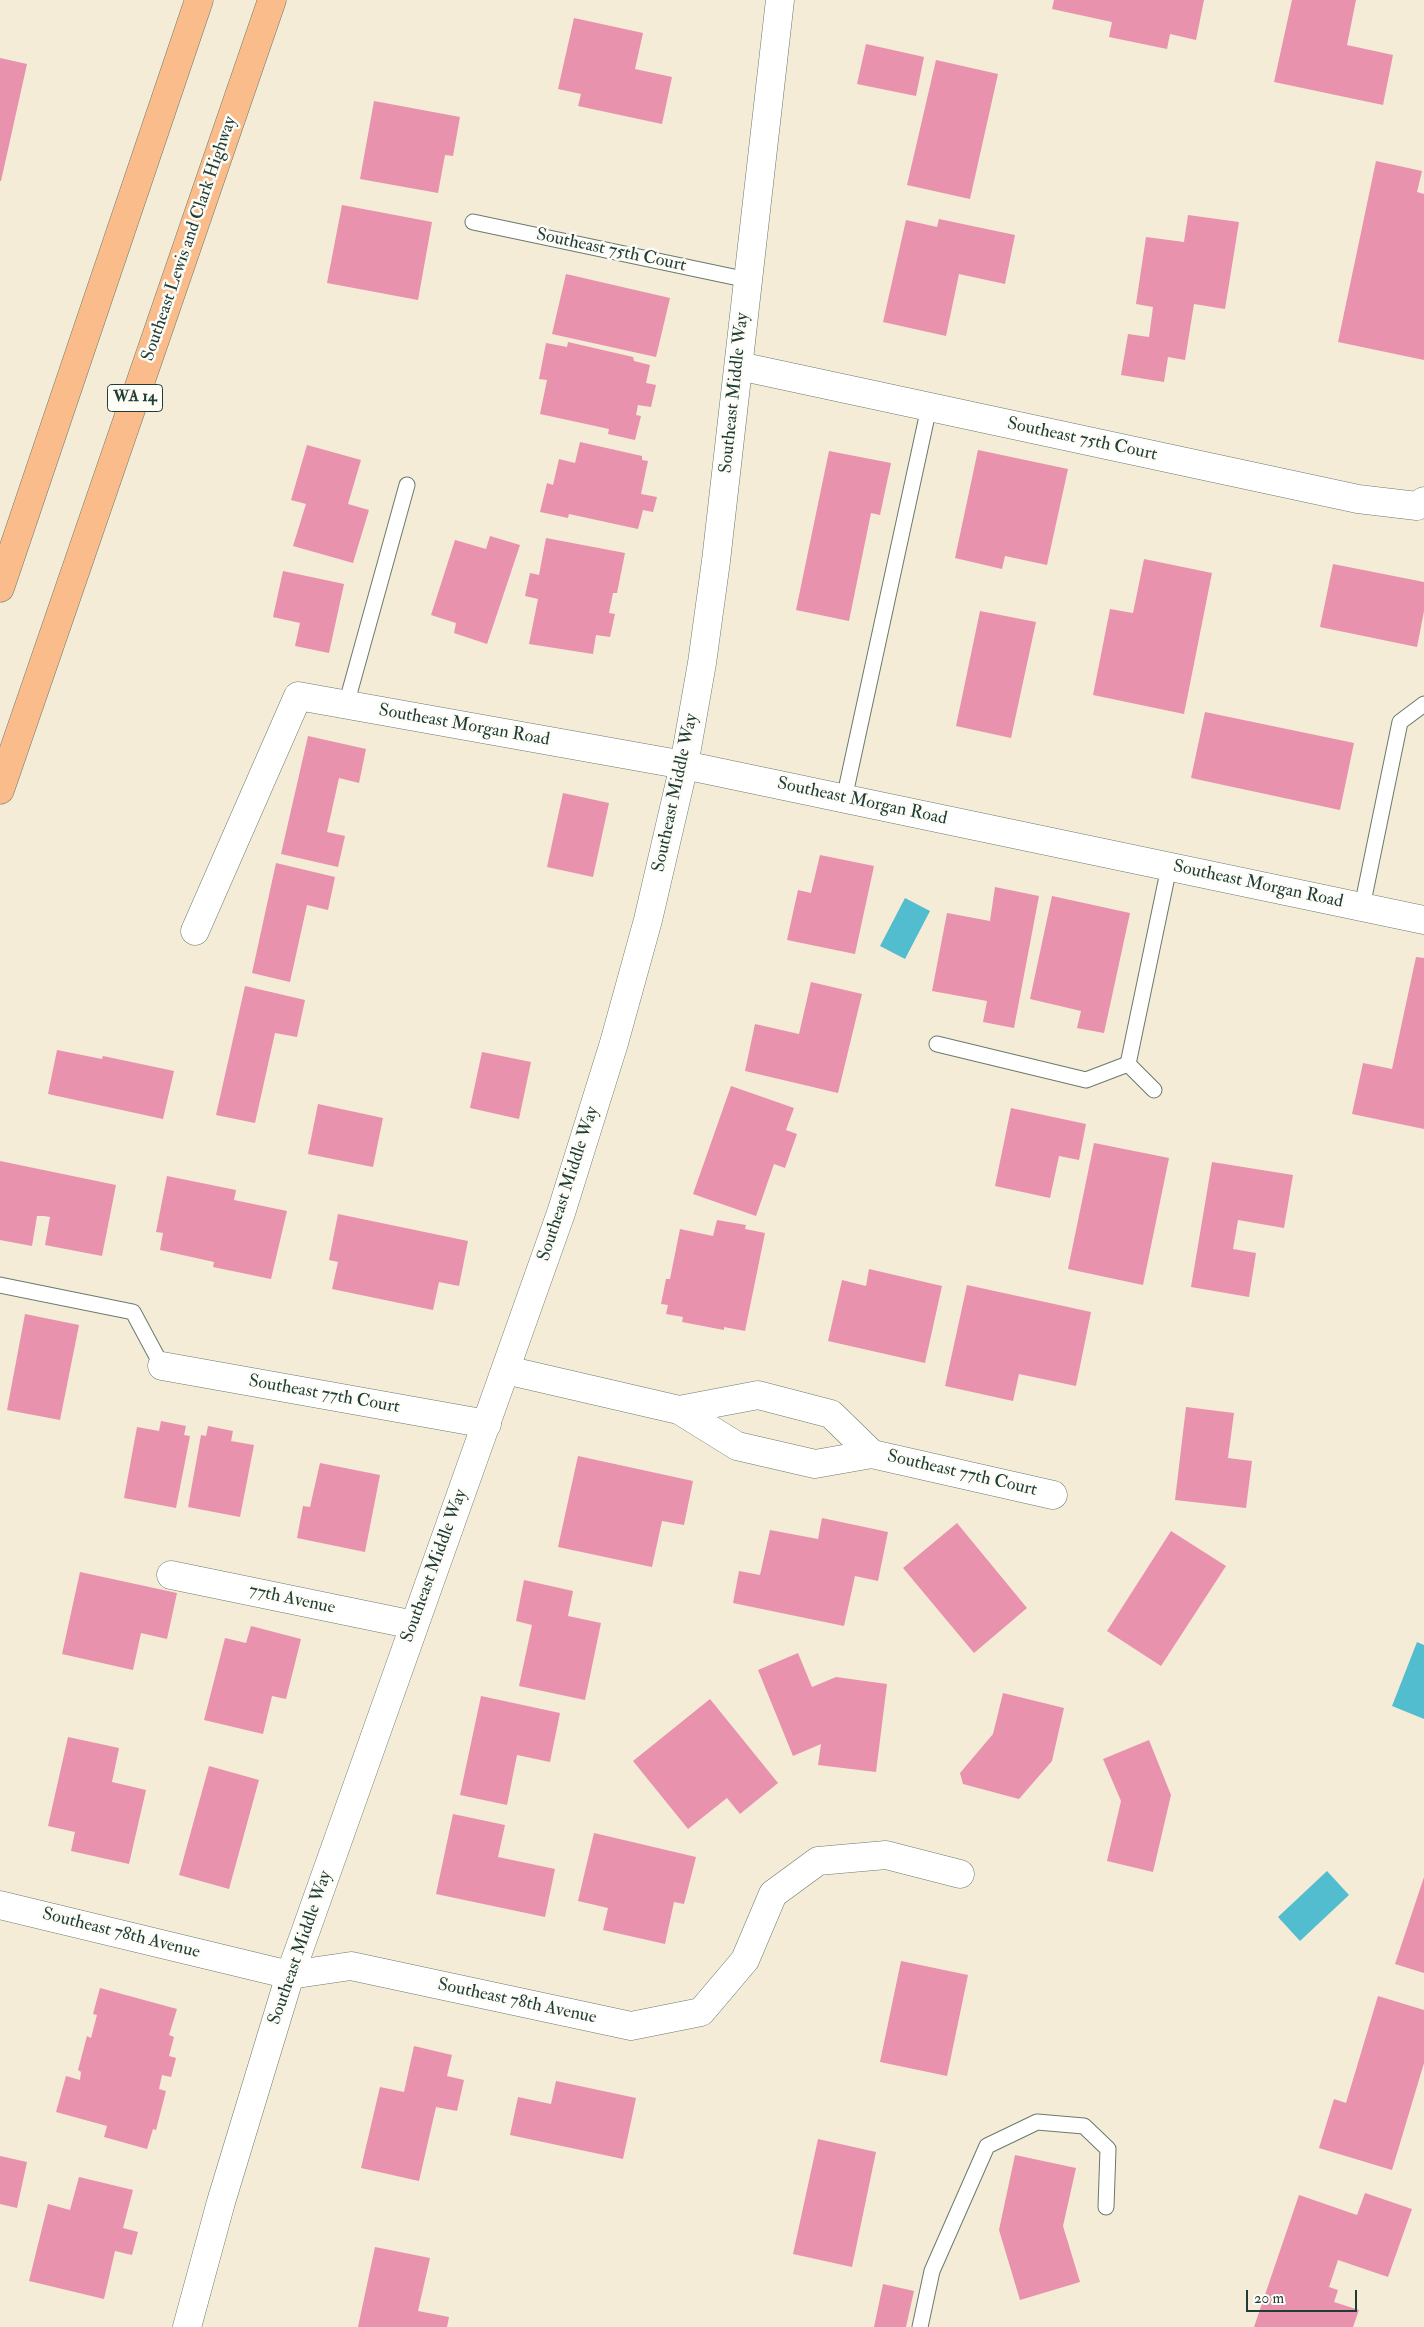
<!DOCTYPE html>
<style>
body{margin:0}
#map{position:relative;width:1424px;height:2327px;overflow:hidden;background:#f4ecd7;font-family:"IM FELL Double Pica",serif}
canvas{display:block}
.scale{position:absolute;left:1246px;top:2290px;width:111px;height:22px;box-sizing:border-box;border:2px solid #1f3d34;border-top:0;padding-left:6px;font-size:15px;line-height:18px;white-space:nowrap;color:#1f3d34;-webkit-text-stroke:4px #fdfcf7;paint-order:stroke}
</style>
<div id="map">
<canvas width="1424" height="2327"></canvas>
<div class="scale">20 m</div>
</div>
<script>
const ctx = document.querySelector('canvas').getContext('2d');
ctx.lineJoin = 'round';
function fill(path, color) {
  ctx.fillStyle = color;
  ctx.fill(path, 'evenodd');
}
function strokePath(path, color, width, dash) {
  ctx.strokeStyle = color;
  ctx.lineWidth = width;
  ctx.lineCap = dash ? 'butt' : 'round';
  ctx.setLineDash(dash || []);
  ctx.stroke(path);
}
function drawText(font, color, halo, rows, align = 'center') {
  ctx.font = font + ' "IM FELL Double Pica",serif';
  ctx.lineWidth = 5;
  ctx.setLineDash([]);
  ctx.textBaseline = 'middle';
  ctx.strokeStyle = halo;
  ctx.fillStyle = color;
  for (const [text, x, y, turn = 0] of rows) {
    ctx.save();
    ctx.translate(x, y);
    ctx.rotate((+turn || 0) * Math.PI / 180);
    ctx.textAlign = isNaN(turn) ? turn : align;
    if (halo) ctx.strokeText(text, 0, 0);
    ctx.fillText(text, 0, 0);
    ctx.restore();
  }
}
fill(new Path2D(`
 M 905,898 L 930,911 L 905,959 L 880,946 Z
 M 1417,1642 L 1424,1645 L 1424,1719 L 1392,1706 Z
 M 1327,1871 L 1349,1895 L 1300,1941 L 1278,1917 Z`), '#52bdce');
fill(new Path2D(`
 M 1054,0 L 1204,0 L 1196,40 L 1170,34 L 1167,49 L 1109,37 L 1112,22 L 1052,9 Z
 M 1292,0 L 1356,0 L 1347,45 L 1393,55 L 1383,105 L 1274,82 Z
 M 574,18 L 643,33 L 635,69 L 672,77 L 662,124 L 578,106 L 581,94 L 558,89 Z
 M 866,44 L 924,57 L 916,96 L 857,84 Z
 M 0,58 L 27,64 L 1,181 L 0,181 Z
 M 936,60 L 998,74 L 970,199 L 907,185 Z
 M 374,101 L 460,117 L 453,156 L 445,155 L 438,193 L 360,179 Z
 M 1376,161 L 1422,171 L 1417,192 L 1424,194 L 1424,360 L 1338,342 Z
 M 342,205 L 432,222 L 418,300 L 327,283 Z
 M 1188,215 L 1239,222 L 1225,309 L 1194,304 L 1185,360 L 1168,357 L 1164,382 L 1121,375 L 1128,334 L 1149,337 L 1153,307 L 1136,304 L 1146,237 L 1184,242 Z
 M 939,219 L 1015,235 L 1005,284 L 959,274 L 946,336 L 883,322 L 906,220 L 937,227 Z
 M 566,274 L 670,298 L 656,357 L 552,334 Z
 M 568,342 L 633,357 L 634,361 L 650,365 L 646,383 L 656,385 L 651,407 L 638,405 L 636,415 L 641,416 L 635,440 L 608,434 L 609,429 L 540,414 L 547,380 L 539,379 L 546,343 L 567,347 Z
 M 580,442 L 642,456 L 642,460 L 648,461 L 641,494 L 657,497 L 653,512 L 643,510 L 638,529 L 569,514 L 568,518 L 540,512 L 547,483 L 553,485 L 559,459 L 575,463 Z
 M 307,445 L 361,460 L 348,504 L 369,510 L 353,563 L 293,546 L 306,504 L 291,500 Z
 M 978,450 L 1068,469 L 1047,565 L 1005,556 L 1002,569 L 955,558 Z
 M 829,451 L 891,463 L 880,515 L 871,513 L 849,621 L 796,610 Z
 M 490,536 L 520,545 L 487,644 L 454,633 L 456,623 L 431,615 L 455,540 L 486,549 Z
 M 546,538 L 625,553 L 617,593 L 613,593 L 609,613 L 615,614 L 610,637 L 596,635 L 593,654 L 529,644 L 538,599 L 525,596 L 530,573 L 539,575 Z
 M 1144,559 L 1212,573 L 1184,714 L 1093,695 L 1110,609 L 1133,613 Z
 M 1333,564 L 1424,582 L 1424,611 L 1417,647 L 1320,627 Z
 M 283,571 L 344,584 L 329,653 L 295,646 L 300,623 L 273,617 Z
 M 980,611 L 1036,622 L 1011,738 L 956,726 Z
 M 1205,712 L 1354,743 L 1340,810 L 1191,778 Z
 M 308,736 L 366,749 L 359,783 L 339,778 L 327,832 L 345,836 L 338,867 L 281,854 Z
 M 563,793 L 609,803 L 593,877 L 547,867 Z
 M 820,855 L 874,866 L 855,954 L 787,940 L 798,890 L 811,893 Z
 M 276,863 L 335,877 L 328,910 L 307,905 L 290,982 L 252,973 Z
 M 995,887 L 1039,896 L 1014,1028 L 983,1022 L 987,1001 L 932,991 L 947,913 L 990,921 Z
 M 1052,896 L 1130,913 L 1104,1033 L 1077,1028 L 1081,1011 L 1030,999 Z
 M 1416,957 L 1424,958 L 1424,1129 L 1352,1114 L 1363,1063 L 1392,1069 Z
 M 811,982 L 862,994 L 838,1093 L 745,1071 L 755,1024 L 799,1034 Z
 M 245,986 L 305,1000 L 297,1037 L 275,1033 L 255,1123 L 216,1115 Z
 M 57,1050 L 102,1059 L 103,1056 L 174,1071 L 163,1119 L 48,1094 Z
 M 482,1052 L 531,1062 L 519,1119 L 470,1108 Z
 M 731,1086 L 794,1108 L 786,1130 L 797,1134 L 785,1168 L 774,1164 L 756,1216 L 693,1194 Z
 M 318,1104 L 383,1118 L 373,1167 L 308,1154 Z
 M 1011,1108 L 1086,1124 L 1079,1160 L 1059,1156 L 1050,1198 L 995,1186 Z
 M 1094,1143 L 1169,1158 L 1143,1285 L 1068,1269 Z
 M 0,1161 L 116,1185 L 102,1256 L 45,1245 L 50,1217 L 44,1216 L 37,1216 L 32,1246 L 0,1240 Z
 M 1212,1162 L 1293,1175 L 1284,1228 L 1238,1220 L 1233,1249 L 1256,1253 L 1249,1297 L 1191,1287 Z
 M 167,1176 L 236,1190 L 234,1200 L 287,1211 L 271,1279 L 213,1267 L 214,1262 L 160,1250 L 163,1233 L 156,1232 Z
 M 338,1214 L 468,1241 L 459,1286 L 439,1282 L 433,1310 L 332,1289 L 338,1262 L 329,1260 Z
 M 717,1220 L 746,1225 L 745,1229 L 765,1233 L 745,1331 L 724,1327 L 724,1330 L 682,1322 L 683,1317 L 666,1314 L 668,1305 L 661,1304 L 666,1279 L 670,1279 L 680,1229 L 713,1236 Z
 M 869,1269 L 942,1286 L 925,1363 L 828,1341 L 842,1280 L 866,1286 Z
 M 967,1285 L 1091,1312 L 1076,1386 L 1019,1374 L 1013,1401 L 945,1386 Z
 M 25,1314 L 79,1325 L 60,1420 L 7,1410 Z
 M 1186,1407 L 1234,1413 L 1228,1458 L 1252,1461 L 1246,1508 L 1175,1500 Z
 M 161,1421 L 186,1426 L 184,1435 L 190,1436 L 176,1508 L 124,1498 L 137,1427 L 159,1431 Z
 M 208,1426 L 233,1431 L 231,1441 L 254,1445 L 240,1517 L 188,1507 L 201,1435 L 206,1436 Z
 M 578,1456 L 693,1481 L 684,1525 L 662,1521 L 652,1567 L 558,1547 Z
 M 320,1463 L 380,1475 L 365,1552 L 297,1538 L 303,1506 L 310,1507 Z
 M 822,1518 L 888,1532 L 878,1581 L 855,1576 L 844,1626 L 733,1603 L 739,1571 L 760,1575 L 770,1530 L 818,1539 Z
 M 957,1523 L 1027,1608 L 974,1653 L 903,1568 Z
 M 1171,1531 L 1226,1566 L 1161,1666 L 1107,1631 Z
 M 80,1572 L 177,1593 L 167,1639 L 141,1633 L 133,1670 L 62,1654 Z
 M 524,1580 L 573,1591 L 568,1616 L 601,1623 L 585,1700 L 519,1686 L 532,1625 L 516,1621 Z
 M 251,1626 L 301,1639 L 286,1699 L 272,1696 L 263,1734 L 204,1720 L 225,1638 L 246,1643 Z
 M 798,1653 L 812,1687 L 836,1677 L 887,1684 L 876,1772 L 818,1765 L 821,1744 L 793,1756 L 758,1670 Z
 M 1003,1693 L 1064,1708 L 1052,1761 L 1019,1799 L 963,1784 L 960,1773 L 993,1734 Z
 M 481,1696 L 560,1713 L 550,1762 L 517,1755 L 507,1805 L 460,1795 Z
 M 710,1699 L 778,1783 L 740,1814 L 727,1798 L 688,1829 L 633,1761 Z
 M 68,1737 L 119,1748 L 112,1782 L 146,1790 L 129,1864 L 71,1851 L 75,1832 L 48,1826 Z
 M 1149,1740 L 1171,1795 L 1153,1872 L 1107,1861 L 1121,1801 L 1103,1759 Z
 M 209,1766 L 259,1780 L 229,1889 L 179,1875 Z
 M 453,1814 L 505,1825 L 498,1857 L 555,1869 L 545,1917 L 436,1894 Z
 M 594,1833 L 696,1857 L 684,1904 L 674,1902 L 665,1944 L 603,1930 L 608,1908 L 578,1901 Z
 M 1424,1877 L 1424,1973 L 1395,1964 Z
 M 901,1961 L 968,1975 L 947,2076 L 880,2062 Z
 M 100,1988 L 177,2009 L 169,2035 L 174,2037 L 169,2056 L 176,2058 L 171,2077 L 162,2075 L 159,2089 L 166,2091 L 156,2130 L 153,2129 L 147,2149 L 104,2137 L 107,2126 L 56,2112 L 66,2076 L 80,2080 L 81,2072 L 78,2070 L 87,2036 L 91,2038 L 97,2015 L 93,2014 Z
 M 1378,1996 L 1424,2010 L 1424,2063 L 1392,2170 L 1319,2148 L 1334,2099 L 1346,2103 Z
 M 414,2046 L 452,2055 L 447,2076 L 464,2080 L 457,2111 L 436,2107 L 419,2181 L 361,2168 L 380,2087 L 404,2092 Z
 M 556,2081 L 636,2098 L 623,2159 L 510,2135 L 518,2097 L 551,2104 Z
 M 818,2139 L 876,2152 L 852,2267 L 793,2254 Z
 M 1015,2155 L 1076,2168 L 1063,2226 L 1080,2282 L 1020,2300 L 999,2230 Z
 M 0,2156 L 27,2162 L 17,2208 L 0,2204 Z
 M 79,2177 L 133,2190 L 123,2228 L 138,2232 L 132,2255 L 115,2251 L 104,2299 L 29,2281 L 48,2204 L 70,2210 Z
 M 1365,2193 L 1412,2209 L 1388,2277 L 1338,2260 L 1329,2287 L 1338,2290 L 1334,2302 L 1359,2310 L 1353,2327 L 1254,2327 L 1299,2195 L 1357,2215 Z
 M 375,2247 L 430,2258 L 418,2311 L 449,2317 L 447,2327 L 358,2327 Z
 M 883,2284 L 914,2291 L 906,2327 L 874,2327 Z`), '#e892ae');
const service = new Path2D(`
 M 473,222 L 748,280
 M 346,705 L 407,485
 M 844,799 L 929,407
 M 1362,907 L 1400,722 L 1424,704
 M 937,1044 L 1086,1080 L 1128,1064
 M 1154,1090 L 1128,1064 L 1169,867
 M 0,1285 L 133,1312 L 162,1366
 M 920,2327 L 932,2271 L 987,2146 L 1037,2122 L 1084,2126 L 1108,2149 L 1106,2207`);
const minor = new Path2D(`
 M 739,366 L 1358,499 L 1417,506 L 1424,501
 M 195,931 L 298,696 L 684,765 L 1424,920
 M 162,1366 L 487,1424
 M 506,1370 L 679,1410 L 737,1446 L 815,1464 L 872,1454 L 1053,1495
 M 679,1410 L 758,1395 L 831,1414 L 872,1454
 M 171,1575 L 414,1625
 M 0,1905 L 290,1975 L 351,1966 L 631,2026 L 701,2012 L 745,1960 L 773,1894 L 818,1861 L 886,1855 L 960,1874`);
const tertiary = new Path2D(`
 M 187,2327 L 221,2202 L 290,1975 L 561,1213 L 614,1043 L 648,920 L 684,765 L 702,663 L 716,561 L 780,0`);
const motorway = new Path2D(`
 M 0,588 L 199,0
 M 0,790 L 272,0`);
strokePath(service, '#6a7a6d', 17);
strokePath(minor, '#6a7a6d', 29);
strokePath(tertiary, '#6a7a6d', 29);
strokePath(motorway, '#6a7a6d', 29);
strokePath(service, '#fff', 15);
strokePath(minor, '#fff', 28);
strokePath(tertiary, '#fff', 28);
strokePath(motorway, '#f9bc8a', 28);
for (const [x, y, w] of [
 [135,398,55]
]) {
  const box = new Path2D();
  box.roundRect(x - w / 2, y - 13.5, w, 27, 4);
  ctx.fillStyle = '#fdfcf7';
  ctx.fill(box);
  strokePath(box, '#1f3d34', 1);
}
drawText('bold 16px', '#1f3d34', null, [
 ["WA 14",135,398]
]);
drawText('18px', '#1f3d34', '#fdfcf7', [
 ["Southeast Lewis and Clark Highway",190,239,-71],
 ["Southeast 75th Court",611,251,12],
 ["Southeast Middle Way",735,393,-84],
 ["Southeast 75th Court",1082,440,12],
 ["Southeast Morgan Road",464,726,10],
 ["Southeast Middle Way",676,793,-78],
 ["Southeast Morgan Road",862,802,12],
 ["Southeast Morgan Road",1258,885,12],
 ["Southeast Middle Way",569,1184,-72],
 ["Southeast 77th Court",324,1395,10],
 ["Southeast 77th Court",962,1474,13],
 ["Southeast Middle Way",435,1566,-70],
 ["77th Avenue",292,1600,12],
 ["Southeast 78th Avenue",121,1934,14],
 ["Southeast Middle Way",301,1948,-71],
 ["Southeast 78th Avenue",517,2002,12]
]);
</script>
